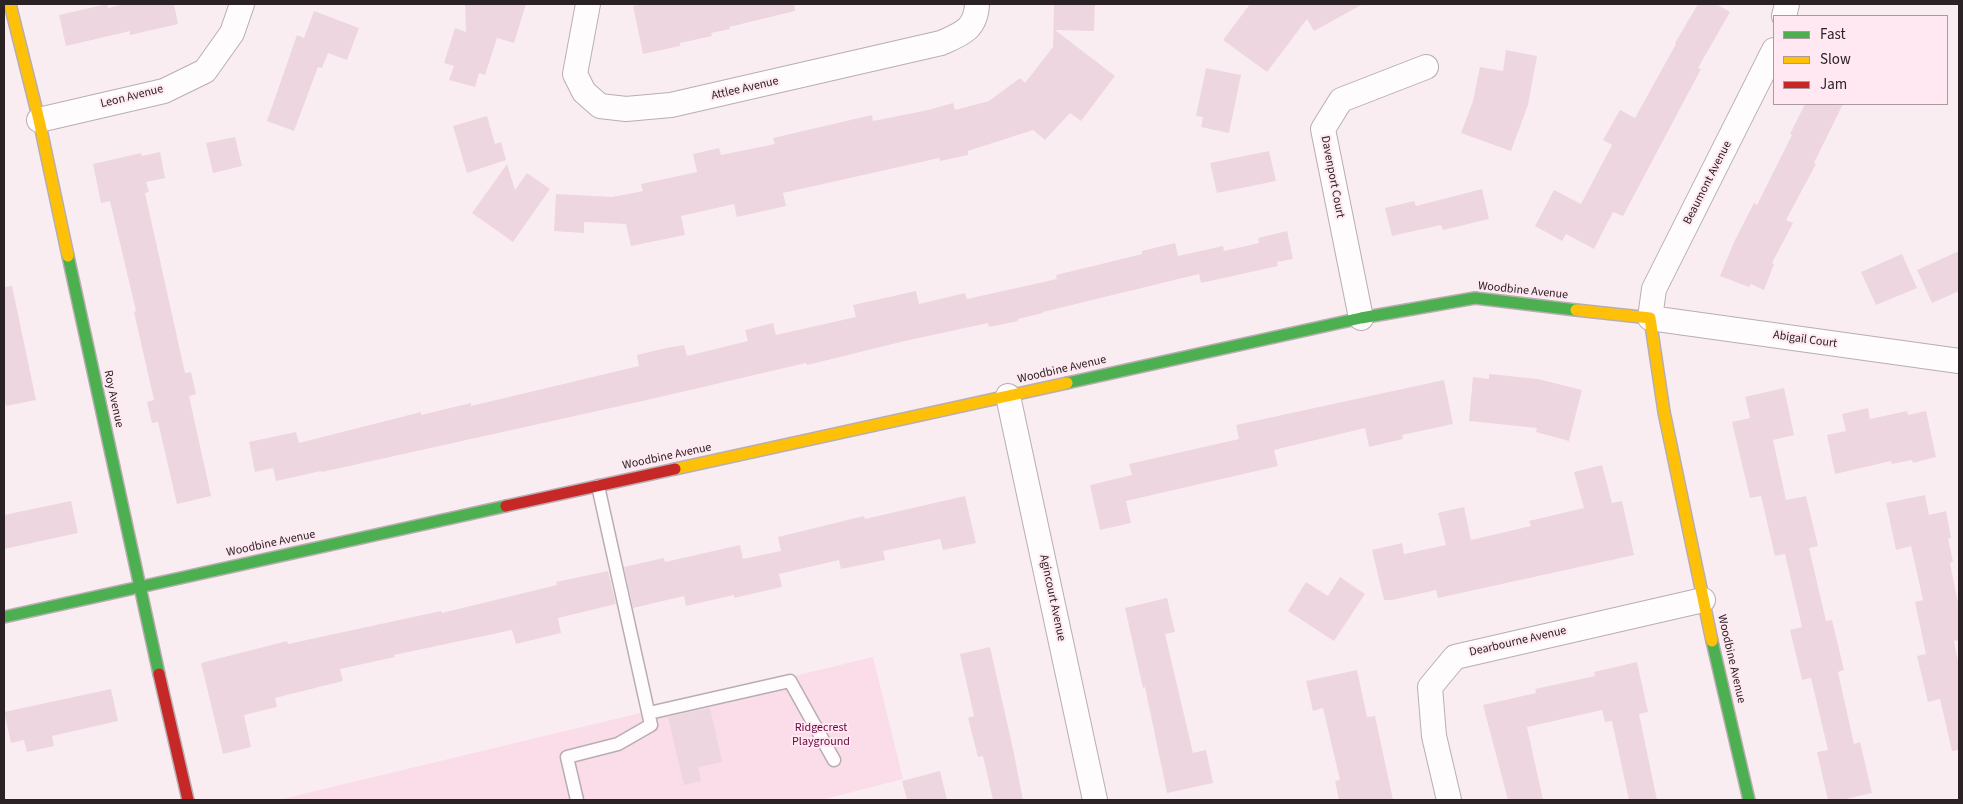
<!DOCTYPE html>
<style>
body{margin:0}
#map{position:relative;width:1963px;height:804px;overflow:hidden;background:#faedf2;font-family:"Source Sans 3",sans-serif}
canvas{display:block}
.frame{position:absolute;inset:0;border:5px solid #2a2225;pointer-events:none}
.legend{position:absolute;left:1773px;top:15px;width:175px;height:90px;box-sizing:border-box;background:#ffe8f1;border:1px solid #aa999f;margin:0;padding:6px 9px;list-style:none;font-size:15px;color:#2a2225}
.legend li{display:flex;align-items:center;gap:10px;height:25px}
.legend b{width:25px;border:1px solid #aa999f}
</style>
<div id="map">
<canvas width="1963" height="804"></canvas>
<div class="frame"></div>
<ul class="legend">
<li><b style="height:6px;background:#4caf50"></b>Fast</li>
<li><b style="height:6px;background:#ffc107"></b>Slow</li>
<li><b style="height:6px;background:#c62828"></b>Jam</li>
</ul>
</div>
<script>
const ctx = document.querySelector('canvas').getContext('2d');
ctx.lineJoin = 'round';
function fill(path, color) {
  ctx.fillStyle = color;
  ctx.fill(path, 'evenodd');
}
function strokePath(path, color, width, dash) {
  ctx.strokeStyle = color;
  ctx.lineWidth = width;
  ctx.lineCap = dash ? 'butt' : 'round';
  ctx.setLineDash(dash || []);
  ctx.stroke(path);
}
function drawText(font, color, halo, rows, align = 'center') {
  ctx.font = font + ' "Source Sans 3",sans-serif';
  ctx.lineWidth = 4;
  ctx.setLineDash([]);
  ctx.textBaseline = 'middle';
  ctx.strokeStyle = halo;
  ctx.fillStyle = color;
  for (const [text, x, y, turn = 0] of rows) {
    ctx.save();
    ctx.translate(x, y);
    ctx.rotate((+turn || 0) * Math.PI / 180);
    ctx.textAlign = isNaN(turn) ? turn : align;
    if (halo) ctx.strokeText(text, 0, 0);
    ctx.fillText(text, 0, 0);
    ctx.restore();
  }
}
fill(new Path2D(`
 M 873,657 L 903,779 L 821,800 L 278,800 Z`), '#fbdce9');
fill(new Path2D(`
 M 107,4 L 108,8 L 125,4 L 174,4 L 178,24 L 130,35 L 130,31 L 66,46 L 59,15 Z
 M 465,4 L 526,4 L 514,43 L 497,38 L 485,75 L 479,73 L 475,87 L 449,80 L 454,66 L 444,63 L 455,28 L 466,32 Z
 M 643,4 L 794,4 L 795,11 L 729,27 L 730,29 L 711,33 L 712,36 L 680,43 L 680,46 L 643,54 L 633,6 Z
 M 1054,4 L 1095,4 L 1094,31 L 1055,30 L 1115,76 L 1081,121 L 1070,113 L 1045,140 L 1033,130 L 968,151 L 968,155 L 940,161 L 939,158 L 783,193 L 786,206 L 737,217 L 734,204 L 681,216 L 685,235 L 631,246 L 626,224 L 584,222 L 584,233 L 554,231 L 556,194 L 612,197 L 643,191 L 641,184 L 697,172 L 693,154 L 719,148 L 721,155 L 775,144 L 773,138 L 872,115 L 873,121 L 928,110 L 953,103 L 955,110 L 989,101 L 1020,78 L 1025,83 L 1053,47 Z
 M 1250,4 L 1363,4 L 1314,31 L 1307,19 L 1267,72 L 1223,40 Z
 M 1698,4 L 1716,4 L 1730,12 L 1698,68 L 1701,69 L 1623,216 L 1613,212 L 1594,249 L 1566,234 L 1562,241 L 1535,226 L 1554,190 L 1581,204 L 1612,145 L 1603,140 L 1620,110 L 1635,118 L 1676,44 L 1675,43 Z
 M 314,11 L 359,28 L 347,60 L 328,53 L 322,68 L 318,67 L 294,131 L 267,121 L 297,35 L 304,38 Z
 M 1506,50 L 1537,56 L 1528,105 L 1511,151 L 1461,133 L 1473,101 L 1480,67 L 1503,71 Z
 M 1206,68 L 1241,75 L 1229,133 L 1201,127 L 1203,117 L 1196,116 Z
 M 1805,104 L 1843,104 L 1814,163 L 1816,164 L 1786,220 L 1793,223 L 1772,263 L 1774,264 L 1764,290 L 1751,284 L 1749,287 L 1720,276 L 1734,242 L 1754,203 L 1757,205 L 1792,135 L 1790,134 Z
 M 487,116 L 495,144 L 501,142 L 506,160 L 467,173 L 453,126 Z
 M 235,137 L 242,166 L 213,173 L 206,143 Z
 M 1269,151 L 1276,181 L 1217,193 L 1210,163 Z
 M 160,152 L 165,178 L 146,182 L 149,192 L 145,193 L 185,373 L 191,372 L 196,394 L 189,396 L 211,496 L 177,504 L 158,422 L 152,423 L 147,402 L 154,400 L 134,312 L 136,311 L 110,201 L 101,203 L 93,164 L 141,153 L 142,156 Z
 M 507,164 L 515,190 L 527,173 L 550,189 L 513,242 L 472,213 Z
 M 1482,189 L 1489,219 L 1443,230 L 1441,225 L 1392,236 L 1385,208 L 1414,201 L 1416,206 Z
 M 1287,231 L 1293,259 L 1277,262 L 1278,266 L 1201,283 L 1199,274 L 1043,312 L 1043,313 L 1018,319 L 1018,321 L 989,327 L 988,323 L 905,341 L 807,365 L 806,363 L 647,400 L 322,472 L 321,471 L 276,481 L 273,468 L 255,472 L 249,442 L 296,432 L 299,443 L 421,412 L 421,415 L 471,403 L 471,406 L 639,366 L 637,355 L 666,348 L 684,345 L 687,356 L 748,341 L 745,330 L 773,323 L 776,335 L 856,317 L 853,305 L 916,291 L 919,304 L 965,293 L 967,299 L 1057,279 L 1056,275 L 1130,257 L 1142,254 L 1142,251 L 1175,243 L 1178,256 L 1223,246 L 1224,251 L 1259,243 L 1258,238 Z
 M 1959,251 L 1959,291 L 1932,303 L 1917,270 Z
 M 1902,254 L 1917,288 L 1876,305 L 1861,272 Z
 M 12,286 L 36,400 L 6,406 L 4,396 L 4,287 Z
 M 1489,374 L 1538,379 L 1582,390 L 1569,441 L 1536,432 L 1537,428 L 1469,421 L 1473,377 L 1489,379 Z
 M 1444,380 L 1453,424 L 1402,435 L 1403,439 L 1369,447 L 1365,428 L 1274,450 L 1278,466 L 1126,501 L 1131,523 L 1100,530 L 1090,485 L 1132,475 L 1129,464 L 1239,439 L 1236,425 Z
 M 1784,388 L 1794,435 L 1773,440 L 1786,500 L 1806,496 L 1818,546 L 1809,548 L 1826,621 L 1832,620 L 1844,670 L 1838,672 L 1854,744 L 1860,742 L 1872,793 L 1841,800 L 1828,800 L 1817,752 L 1828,750 L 1811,678 L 1802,680 L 1790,630 L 1802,627 L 1785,554 L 1775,556 L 1761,496 L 1750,498 L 1732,422 L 1750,418 L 1745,397 Z
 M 1868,408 L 1870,419 L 1907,411 L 1908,415 L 1926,411 L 1936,457 L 1913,463 L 1912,460 L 1892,464 L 1891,461 L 1835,474 L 1827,435 L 1846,431 L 1842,414 Z
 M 1602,465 L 1612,503 L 1622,501 L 1634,555 L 1438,598 L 1436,590 L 1392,600 L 1384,600 L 1372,550 L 1402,543 L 1404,554 L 1446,545 L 1438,513 L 1464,507 L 1471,540 L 1531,526 L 1529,521 L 1584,508 L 1574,472 Z
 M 1925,495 L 1929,515 L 1946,511 L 1951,538 L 1948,538 L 1953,562 L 1950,563 L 1959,608 L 1959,640 L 1954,641 L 1959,666 L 1959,750 L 1952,751 L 1940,699 L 1928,702 L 1917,656 L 1926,654 L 1915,602 L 1923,600 L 1911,546 L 1896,550 L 1886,503 Z
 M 965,496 L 976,543 L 943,550 L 940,539 L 883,551 L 885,560 L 841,569 L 839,560 L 779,574 L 782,587 L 734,598 L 734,595 L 686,606 L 684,596 L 633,608 L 624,567 L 664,558 L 665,562 L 740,545 L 743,559 L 781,551 L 778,537 L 864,516 L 865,519 Z
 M 71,501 L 78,533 L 4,549 L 4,515 Z
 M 608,571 L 616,604 L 558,618 L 561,633 L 516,644 L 512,630 L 394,655 L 395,657 L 340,669 L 343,681 L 275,698 L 277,707 L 244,715 L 251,747 L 223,754 L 201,663 L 287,641 L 288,644 L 441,611 L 442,613 L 557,585 L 556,582 Z
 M 1340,577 L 1365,594 L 1334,641 L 1288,611 L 1306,582 L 1328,596 Z
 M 1167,598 L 1175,632 L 1165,634 L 1193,753 L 1206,750 L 1213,783 L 1167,793 L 1145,687 L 1143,688 L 1125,608 Z
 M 990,647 L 1013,749 L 1023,800 L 993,800 L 983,756 L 978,757 L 968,718 L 974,716 L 960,654 Z
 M 1637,662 L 1648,712 L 1639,714 L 1657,800 L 1629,800 L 1612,721 L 1605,722 L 1602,710 L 1527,727 L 1543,800 L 1508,800 L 1483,705 L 1536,693 L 1535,689 L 1595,676 L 1594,672 Z
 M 1357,670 L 1367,717 L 1375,716 L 1393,800 L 1339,800 L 1335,781 L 1340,780 L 1323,708 L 1313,711 L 1306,681 Z
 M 111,689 L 118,721 L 52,736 L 54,746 L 27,752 L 24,740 L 11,743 L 4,712 Z
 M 710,708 L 722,762 L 698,767 L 701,781 L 684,785 L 668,717 Z
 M 940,771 L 947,800 L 907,800 L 902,781 Z`), '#edd6e0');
const lane = new Path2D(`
 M 649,713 L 790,681 L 834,760
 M 577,800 L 567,757 L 618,744 L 651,725 L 598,486`);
const street = new Path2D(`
 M 588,4 L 575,74 L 584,92 L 600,106 L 626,109 L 671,105 L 941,43 C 962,34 976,29 977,4
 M 1784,16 L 1787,4
 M 1774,50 L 1654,289 L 1650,318 L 1959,361
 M 39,120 L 164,91 L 205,71 L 232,33 L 242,4
 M 1361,318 L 1323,129 L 1341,100 L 1426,67
 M 1008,396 L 1095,800
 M 1449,800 L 1434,736 L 1430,687 L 1455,657 L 1703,600`);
const fast = new Path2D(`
 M 68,256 L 159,674
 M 1067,383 L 1361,318 L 1475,298 L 1576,310
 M 4,617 L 506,506
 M 1712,641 L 1749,800`);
const slow = new Path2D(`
 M 10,4 L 39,120 L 68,256
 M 1576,310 L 1650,318 L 1664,412 L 1712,641
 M 675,469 L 1067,383`);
const jam = new Path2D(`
 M 506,506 L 675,469
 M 159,674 L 188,800`);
strokePath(lane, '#b8aeb2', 15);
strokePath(street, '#b8aeb2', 26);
strokePath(fast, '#b8aeb2', 14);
strokePath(slow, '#b8aeb2', 14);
strokePath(jam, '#b8aeb2', 14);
strokePath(lane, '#fefcfd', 12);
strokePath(street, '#fefcfd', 24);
strokePath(fast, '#4caf50', 11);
strokePath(slow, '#ffc107', 11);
strokePath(jam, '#c62828', 11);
drawText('12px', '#2a2225', '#ffe8f1', [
 ["Attlee Avenue",745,89,-13],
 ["Leon Avenue",132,97,-14],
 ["Davenport Court",1332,177,79],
 ["Beaumont Avenue",1708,183,-63],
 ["Woodbine Avenue",1523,291,6],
 ["Abigail Court",1805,340,8],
 ["Woodbine Avenue",1062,370,-13],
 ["Roy Avenue",113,399,78],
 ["Woodbine Avenue",667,457,-12],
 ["Woodbine Avenue",271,544,-12],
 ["Agincourt Avenue",1052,598,78],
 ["Dearbourne Avenue",1518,642,-13],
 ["Woodbine Avenue",1731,659,77]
]);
drawText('12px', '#6a0743', '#ffe8f1', [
 ["Ridgecrest",821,728],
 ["Playground",821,742]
]);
</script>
